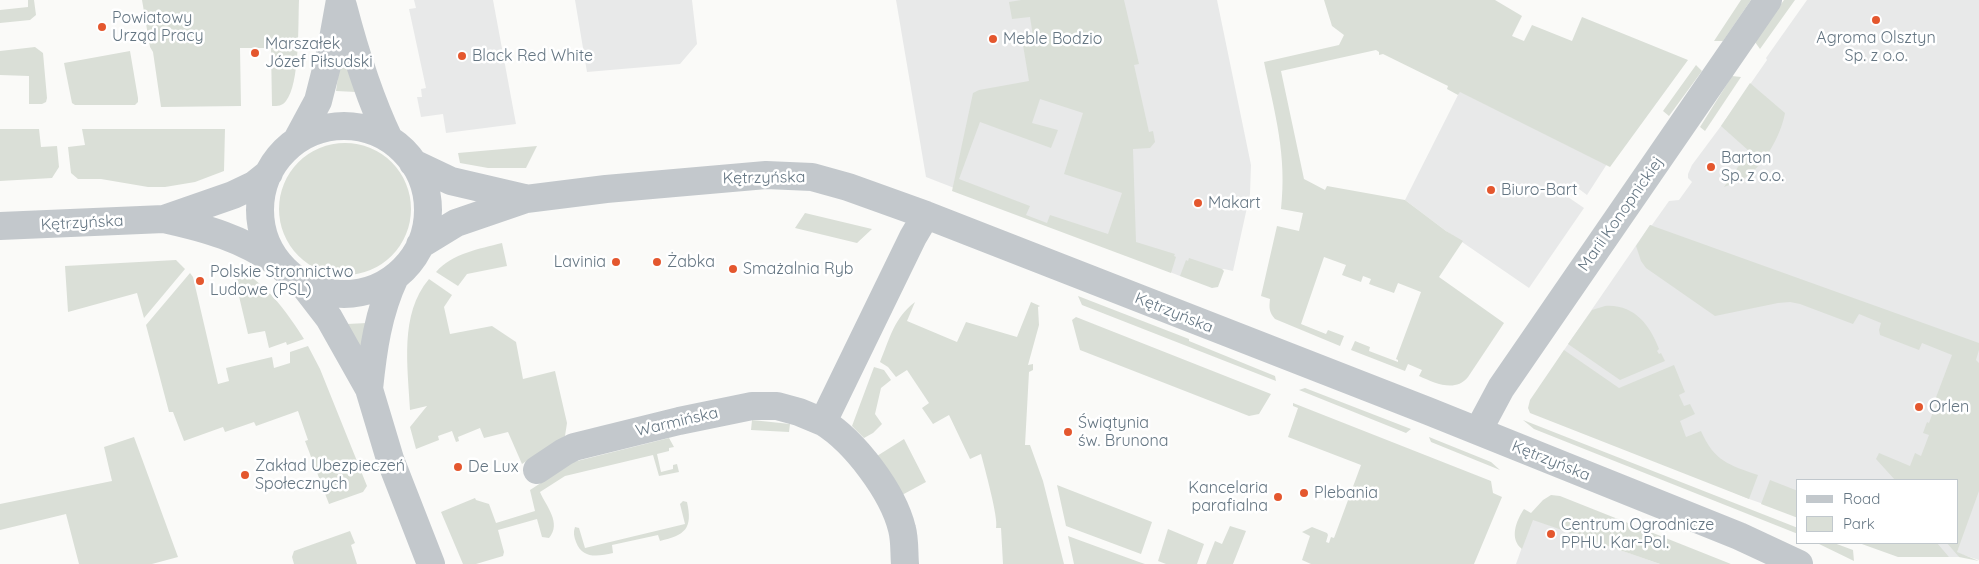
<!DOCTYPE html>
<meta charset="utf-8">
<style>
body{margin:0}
#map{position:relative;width:1979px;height:564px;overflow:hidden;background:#fafaf8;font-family:Quicksand,sans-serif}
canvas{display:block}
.legend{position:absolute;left:1796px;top:479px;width:162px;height:65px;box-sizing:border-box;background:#fff;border:1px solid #c1c8cd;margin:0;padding:6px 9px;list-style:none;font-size:15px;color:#657683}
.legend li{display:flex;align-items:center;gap:10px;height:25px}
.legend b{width:25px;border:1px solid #c1c8cd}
</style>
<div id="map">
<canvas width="1979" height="564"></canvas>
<ul class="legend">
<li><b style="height:6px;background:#c3c8cc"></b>Road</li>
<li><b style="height:14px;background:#dadfd7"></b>Park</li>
</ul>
</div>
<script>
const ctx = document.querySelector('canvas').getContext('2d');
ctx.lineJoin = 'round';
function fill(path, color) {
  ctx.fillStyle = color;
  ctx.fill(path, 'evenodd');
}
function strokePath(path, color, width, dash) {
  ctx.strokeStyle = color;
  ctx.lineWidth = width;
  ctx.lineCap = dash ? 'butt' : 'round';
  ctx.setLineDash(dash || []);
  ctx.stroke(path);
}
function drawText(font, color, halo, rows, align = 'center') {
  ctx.font = font + ' Quicksand,sans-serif';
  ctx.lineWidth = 5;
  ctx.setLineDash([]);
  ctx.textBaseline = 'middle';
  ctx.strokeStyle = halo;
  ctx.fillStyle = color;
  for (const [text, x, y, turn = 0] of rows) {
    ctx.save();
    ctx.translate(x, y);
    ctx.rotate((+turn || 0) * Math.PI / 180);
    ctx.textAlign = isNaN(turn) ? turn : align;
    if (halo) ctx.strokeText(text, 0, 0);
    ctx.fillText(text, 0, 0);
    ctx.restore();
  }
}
fill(new Path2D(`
 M 414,0 L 493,0 L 516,124 L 446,133 L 443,114 L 421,117 L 417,97 L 422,97 L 421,89 L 426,88 L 409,9 L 416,8 Z
 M 575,0 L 692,0 L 697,44 L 680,64 L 587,72 Z
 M 896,0 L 1217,0 L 1251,165 L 1250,194 L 1233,271 L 1224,269 L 1180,276 L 926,177 Z
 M 1807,0 L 1979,0 L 1979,560 L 1957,553 L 1959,557 L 1949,557 L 1879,543 L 1958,543 L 1958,480 L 1798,480 L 1798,516 L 1749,499 L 1597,435 L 1542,385 L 1564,350 L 1650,225 L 1652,225 L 1669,201 L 1679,200 L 1692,182 L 1688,178 L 1688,174 L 1692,165 L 1721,126 L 1767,60 L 1766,58 Z
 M 1460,91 L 1607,164 L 1587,195 L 1575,186 L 1568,197 L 1584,208 L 1529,288 L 1446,231 L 1405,200 Z
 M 1532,519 L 1660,564 L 1516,564 Z`), '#e8e9e9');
fill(new Path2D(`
 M 28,0 L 34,0 L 36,15 L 30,20 L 0,23 L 0,10 L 28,7 Z
 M 142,0 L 299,0 C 298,24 300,84 286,101 C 282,106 278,106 272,106 L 271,48 L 240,48 L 241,106 L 161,107 L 153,52 L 150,47 Z
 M 1021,0 L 1124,0 L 1139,64 L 1134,65 L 1149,132 L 1153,131 L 1155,142 L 1150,148 L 1133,149 L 1136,242 L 1175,254 L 1174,256 L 1176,257 L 1171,273 L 952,191 L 973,93 L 979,90 L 1029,81 L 1023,45 L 1029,37 L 1033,36 L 1030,17 L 1012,19 L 1009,2 ZM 1040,99 L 1083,113 L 1064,174 L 1122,193 L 1108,234 L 1050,215 L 1047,223 L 1026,215 L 1030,206 L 959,179 L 980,122 L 1051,148 L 1058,130 L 1032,123 Z
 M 1324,0 L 1495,0 L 1522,16 L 1512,36 L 1524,41 L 1532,25 L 1572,41 L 1582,17 L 1688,60 L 1610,167 L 1460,92 L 1458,95 L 1447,89 L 1448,86 L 1383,54 L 1379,55 L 1379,52 L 1376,50 L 1281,71 L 1304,179 L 1325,190 L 1327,186 L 1405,200 L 1446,231 L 1463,241 L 1439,277 L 1504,323 L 1468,377 C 1455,393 1435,383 1419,376 L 1422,370 L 1408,364 L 1405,371 L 1351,350 L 1355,341 L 1370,347 L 1369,351 L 1398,362 L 1398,360 L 1396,359 L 1421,292 L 1398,283 L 1394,293 L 1369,284 L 1371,279 L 1363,276 L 1361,282 L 1342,275 L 1346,265 L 1324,257 L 1301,324 L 1326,334 L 1328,330 L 1344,336 L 1340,346 L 1275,319 C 1269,312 1269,308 1270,299 L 1261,296 L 1277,226 L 1299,231 L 1303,213 L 1281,209 C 1287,155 1275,114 1264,62 L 1339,45 L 1344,35 L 1332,26 Z
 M 1741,0 L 1751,0 L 1723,41 L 1714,41 Z
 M 1784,0 L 1795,0 L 1760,49 L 1755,42 Z
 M 343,42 L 356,92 L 336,91 Z
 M 35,47 L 43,53 L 47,98 L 46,102 L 42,104 L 29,104 L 29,76 L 0,75 L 0,51 Z
 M 130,51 L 138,98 L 138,102 L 135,105 L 75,105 L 72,103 L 64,63 Z
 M 1696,65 L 1702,71 L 1669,116 L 1663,111 Z
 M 1732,76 L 1741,77 L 1705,131 L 1700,127 Z
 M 1750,83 L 1785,113 C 1781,135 1765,164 1746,177 C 1739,181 1732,184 1724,187 L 1749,151 L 1721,126 Z
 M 0,129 L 39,129 L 41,147 L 57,146 L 59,167 L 52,178 L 0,181 Z
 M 82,129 L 225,129 L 224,171 L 195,182 L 165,187 L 148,187 L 101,179 L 78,179 L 71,173 L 68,147 L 85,145 Z
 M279 209a66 66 0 1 1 132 0a66 66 0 1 1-132 0Z
 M 537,146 L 526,168 L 488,168 L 460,163 L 458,153 Z
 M 805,213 L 872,229 L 857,243 L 795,228 Z
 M 1650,225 L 1979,343 L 1979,350 L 1976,360 L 1979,363 L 1979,491 L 1957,552 L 1979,561 L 1959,557 L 1947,543 L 1958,543 L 1958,480 L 1895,480 L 1876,459 L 1879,453 L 1910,466 L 1915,453 L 1921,456 L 1929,435 L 1923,433 L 1927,422 L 1929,423 L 1937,401 L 1935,400 L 1952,355 L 1922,343 L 1919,350 L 1880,335 L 1879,330 L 1881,323 L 1859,314 L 1853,324 L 1800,304 L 1790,302 L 1778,303 L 1715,316 L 1646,268 L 1641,261 L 1636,246 Z
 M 502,243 L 507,266 L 467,274 L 458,286 L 436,272 C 453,253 479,249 502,243 Z
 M 1189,258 L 1222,269 L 1224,271 L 1218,287 L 1212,288 L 1180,276 L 1186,260 L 1188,261 Z
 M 176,260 L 185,269 L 144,318 L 137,293 L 68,312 L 65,266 Z
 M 232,267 C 263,278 287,312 304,339 L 287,345 L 286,342 L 269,348 L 265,331 L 248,334 Z
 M 190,273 L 193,277 L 218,384 L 229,381 L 226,368 L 272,357 L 274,368 L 290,363 L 290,352 L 308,346 L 320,369 L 367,486 L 363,492 L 329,504 L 305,441 L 308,440 L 298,411 L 256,426 L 254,422 L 225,432 L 223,427 L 184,441 L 173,412 L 169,412 L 146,325 Z
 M 429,279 L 452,295 L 444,307 L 450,334 L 492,326 L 516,342 L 523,379 L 555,371 L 567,423 L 565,436 L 522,464 L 508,432 L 484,438 L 480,428 L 458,437 L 459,441 L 456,442 L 452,431 L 438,436 L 439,440 L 416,449 L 410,427 L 427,406 L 410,410 C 408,367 399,314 429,279 Z
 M 1078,296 L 1189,339 L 1189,341 L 1275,376 L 1276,381 L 1082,305 Z
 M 915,302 L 907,321 L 957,342 L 966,322 L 1017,337 L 1031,302 L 1040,306 L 1038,307 L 1039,325 L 1028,365 L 1033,364 L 1033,370 L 1029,372 L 1025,445 L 1030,445 L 1043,481 L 1064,564 L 1003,564 L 1001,528 L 996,528 C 999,519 984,466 981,454 L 970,459 L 949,415 L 933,424 L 922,408 L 929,403 L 907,370 L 896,377 L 888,367 L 880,362 C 890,338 894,318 915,302 Z
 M 1605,306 C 1634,304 1650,325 1659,349 L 1657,351 L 1659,354 L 1661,353 L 1665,361 L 1620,380 L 1568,344 L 1592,310 Z
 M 1076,317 L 1271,394 L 1259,414 L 1249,416 L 1080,350 L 1072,320 Z
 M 367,323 L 367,365 L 347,324 Z
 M 1564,350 L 1619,388 L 1674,365 L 1685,392 L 1679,395 L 1684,406 L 1690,404 L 1695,414 L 1680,421 L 1686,437 L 1701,431 C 1714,461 1729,465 1758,475 L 1749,499 L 1530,413 L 1528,408 L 1530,400 Z
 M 874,367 L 884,370 L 891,380 L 881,388 L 875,414 L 882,424 L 873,433 L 864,438 L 852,426 Z
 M 1305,388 L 1411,429 L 1406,433 L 1299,390 Z
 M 1293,403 L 1491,481 L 1493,493 L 1502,497 L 1474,564 L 1311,564 L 1302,560 L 1310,536 L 1302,532 L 1312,527 L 1327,533 L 1328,535 L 1326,542 L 1329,543 L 1331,537 L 1334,538 L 1361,465 L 1288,437 L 1298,408 L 1293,406 Z
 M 752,420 L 790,424 L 789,432 L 751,430 Z
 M 1523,420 L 1798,528 L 1798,534 L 1534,429 Z
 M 134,437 L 178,557 L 152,564 L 79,564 L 66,514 L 0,530 L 0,504 L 112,481 L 104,447 Z
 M 1429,437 L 1491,462 L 1500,470 L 1431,442 Z
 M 669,438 L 674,447 L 669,448 L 669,451 L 657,454 L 661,472 L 673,469 L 673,465 L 677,464 L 679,472 L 659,476 L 653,455 L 565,476 L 540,492 C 546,506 562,523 549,538 L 542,537 L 537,519 L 498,530 L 504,552 L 503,556 L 476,564 L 463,564 L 441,512 L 475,498 L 476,500 L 489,504 L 496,523 L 535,511 L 530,490 L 573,462 Z
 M 904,439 L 926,482 L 902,495 L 877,456 Z
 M 1770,480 L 1798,491 L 1798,518 L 1761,504 Z
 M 1057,485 L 1152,522 L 1141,554 L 1066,526 Z
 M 1551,495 L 1560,496 L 1731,564 L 1660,564 L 1533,520 L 1522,549 C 1509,539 1516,521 1524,509 L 1531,513 L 1543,500 Z
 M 683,501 L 687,502 C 693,529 685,535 660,541 L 658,535 L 612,545 L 613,553 C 599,556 583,560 576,542 C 574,537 573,532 575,527 L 579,528 L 585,548 L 685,524 L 680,504 Z
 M 1230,526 L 1246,531 L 1233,564 L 1206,564 L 1215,541 L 1222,544 Z
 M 1168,529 L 1204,544 L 1197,564 L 1166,564 L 1158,561 Z
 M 350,531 L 355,543 L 351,545 L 357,564 L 294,564 L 292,557 L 294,551 Z
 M 1068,536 L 1139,562 L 1145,564 L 1074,564 Z
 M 1817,543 L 1834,543 L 1853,550 L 1854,561 Z
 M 1859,543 L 1937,543 L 1949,557 L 1898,557 Z`), '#dadfd7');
strokePath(new Path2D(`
 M 343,6 C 355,52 369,97 389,139
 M260 210a84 84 0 1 1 168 0a84 84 0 1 1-168 0Z
 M 297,140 L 318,101 L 331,50 L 340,0
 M 413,163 L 451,181 L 524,198
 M 164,219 C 209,229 240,238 278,263
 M 0,226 L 164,219 L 233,195 L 254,185 L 269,173
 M 420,245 L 456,223 L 526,199 L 606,189 L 766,175 L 812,177 L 848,187 L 926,215 L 1428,411 L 1739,536 L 1799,564
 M 302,283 L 329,318 L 369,389 L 390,459 L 431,564
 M 369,389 C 373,350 378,313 395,277
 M 1478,431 L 1501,388 L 1768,0
 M 537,470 L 564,452 L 574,447 L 679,421 L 752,406 L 777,406 L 799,412 L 823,422
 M 905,564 C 904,553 905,540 902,529 C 893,492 855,442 823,422 L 913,237 L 926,215`), '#c3c8cc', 28);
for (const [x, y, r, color] of [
 [1876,20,5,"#e4572e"],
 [102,27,5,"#e4572e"],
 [993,39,5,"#e4572e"],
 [255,53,5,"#e4572e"],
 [462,56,5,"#e4572e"],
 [1711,167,5,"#e4572e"],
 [1491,190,5,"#e4572e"],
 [1198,203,5,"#e4572e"],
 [616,262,5,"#e4572e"],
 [657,262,5,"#e4572e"],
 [733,269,5,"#e4572e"],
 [200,281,5,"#e4572e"],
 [1919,407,5,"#e4572e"],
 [1068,432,5,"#e4572e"],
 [458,467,5,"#e4572e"],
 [245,475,5,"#e4572e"],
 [1304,493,5,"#e4572e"],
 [1278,497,5,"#e4572e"],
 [1551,534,5,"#e4572e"]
]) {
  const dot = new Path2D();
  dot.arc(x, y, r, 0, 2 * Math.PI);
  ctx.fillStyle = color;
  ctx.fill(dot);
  strokePath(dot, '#fff', 2);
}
drawText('16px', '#657683', '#fff', [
 ["Powiatowy",112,18],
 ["Urząd Pracy",112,36],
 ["Agroma Olsztyn",1876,38,"center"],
 ["Sp. z o.o.",1876,56,"center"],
 ["Meble Bodzio",1003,39],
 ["Marszałek",265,44],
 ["Józef Piłsudski",265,62],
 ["Black Red White",472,56],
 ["Barton",1721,158],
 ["Sp. z o.o.",1721,176],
 ["Biuro-Bart",1501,190],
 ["Makart",1208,203],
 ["Lavinia",606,262,"right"],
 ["Żabka",667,262],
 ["Smażalnia Ryb",743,269],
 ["Polskie Stronnictwo",210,272],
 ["Ludowe (PSL)",210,290],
 ["Orlen",1929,407],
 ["Świątynia",1078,423],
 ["św. Brunona",1078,441],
 ["Zakład Ubezpieczeń",255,466],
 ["Społecznych",255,484],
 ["De Lux",468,467],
 ["Kancelaria",1268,488,"right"],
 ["parafialna",1268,506,"right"],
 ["Plebania",1314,493],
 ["Centrum Ogrodnicze",1561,525],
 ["PPHU. Kar-Pol.",1561,543]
], 'left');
drawText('16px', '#657683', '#fff', [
 ["Kętrzyńska",764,178,-1],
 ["Marii Konopnickiej",1621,214,-55],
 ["Kętrzyńska",82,223,-3],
 ["Kętrzyńska",1174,313,22],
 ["Warmińska",677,422,-13],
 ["Kętrzyńska",1551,461,22]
]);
</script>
